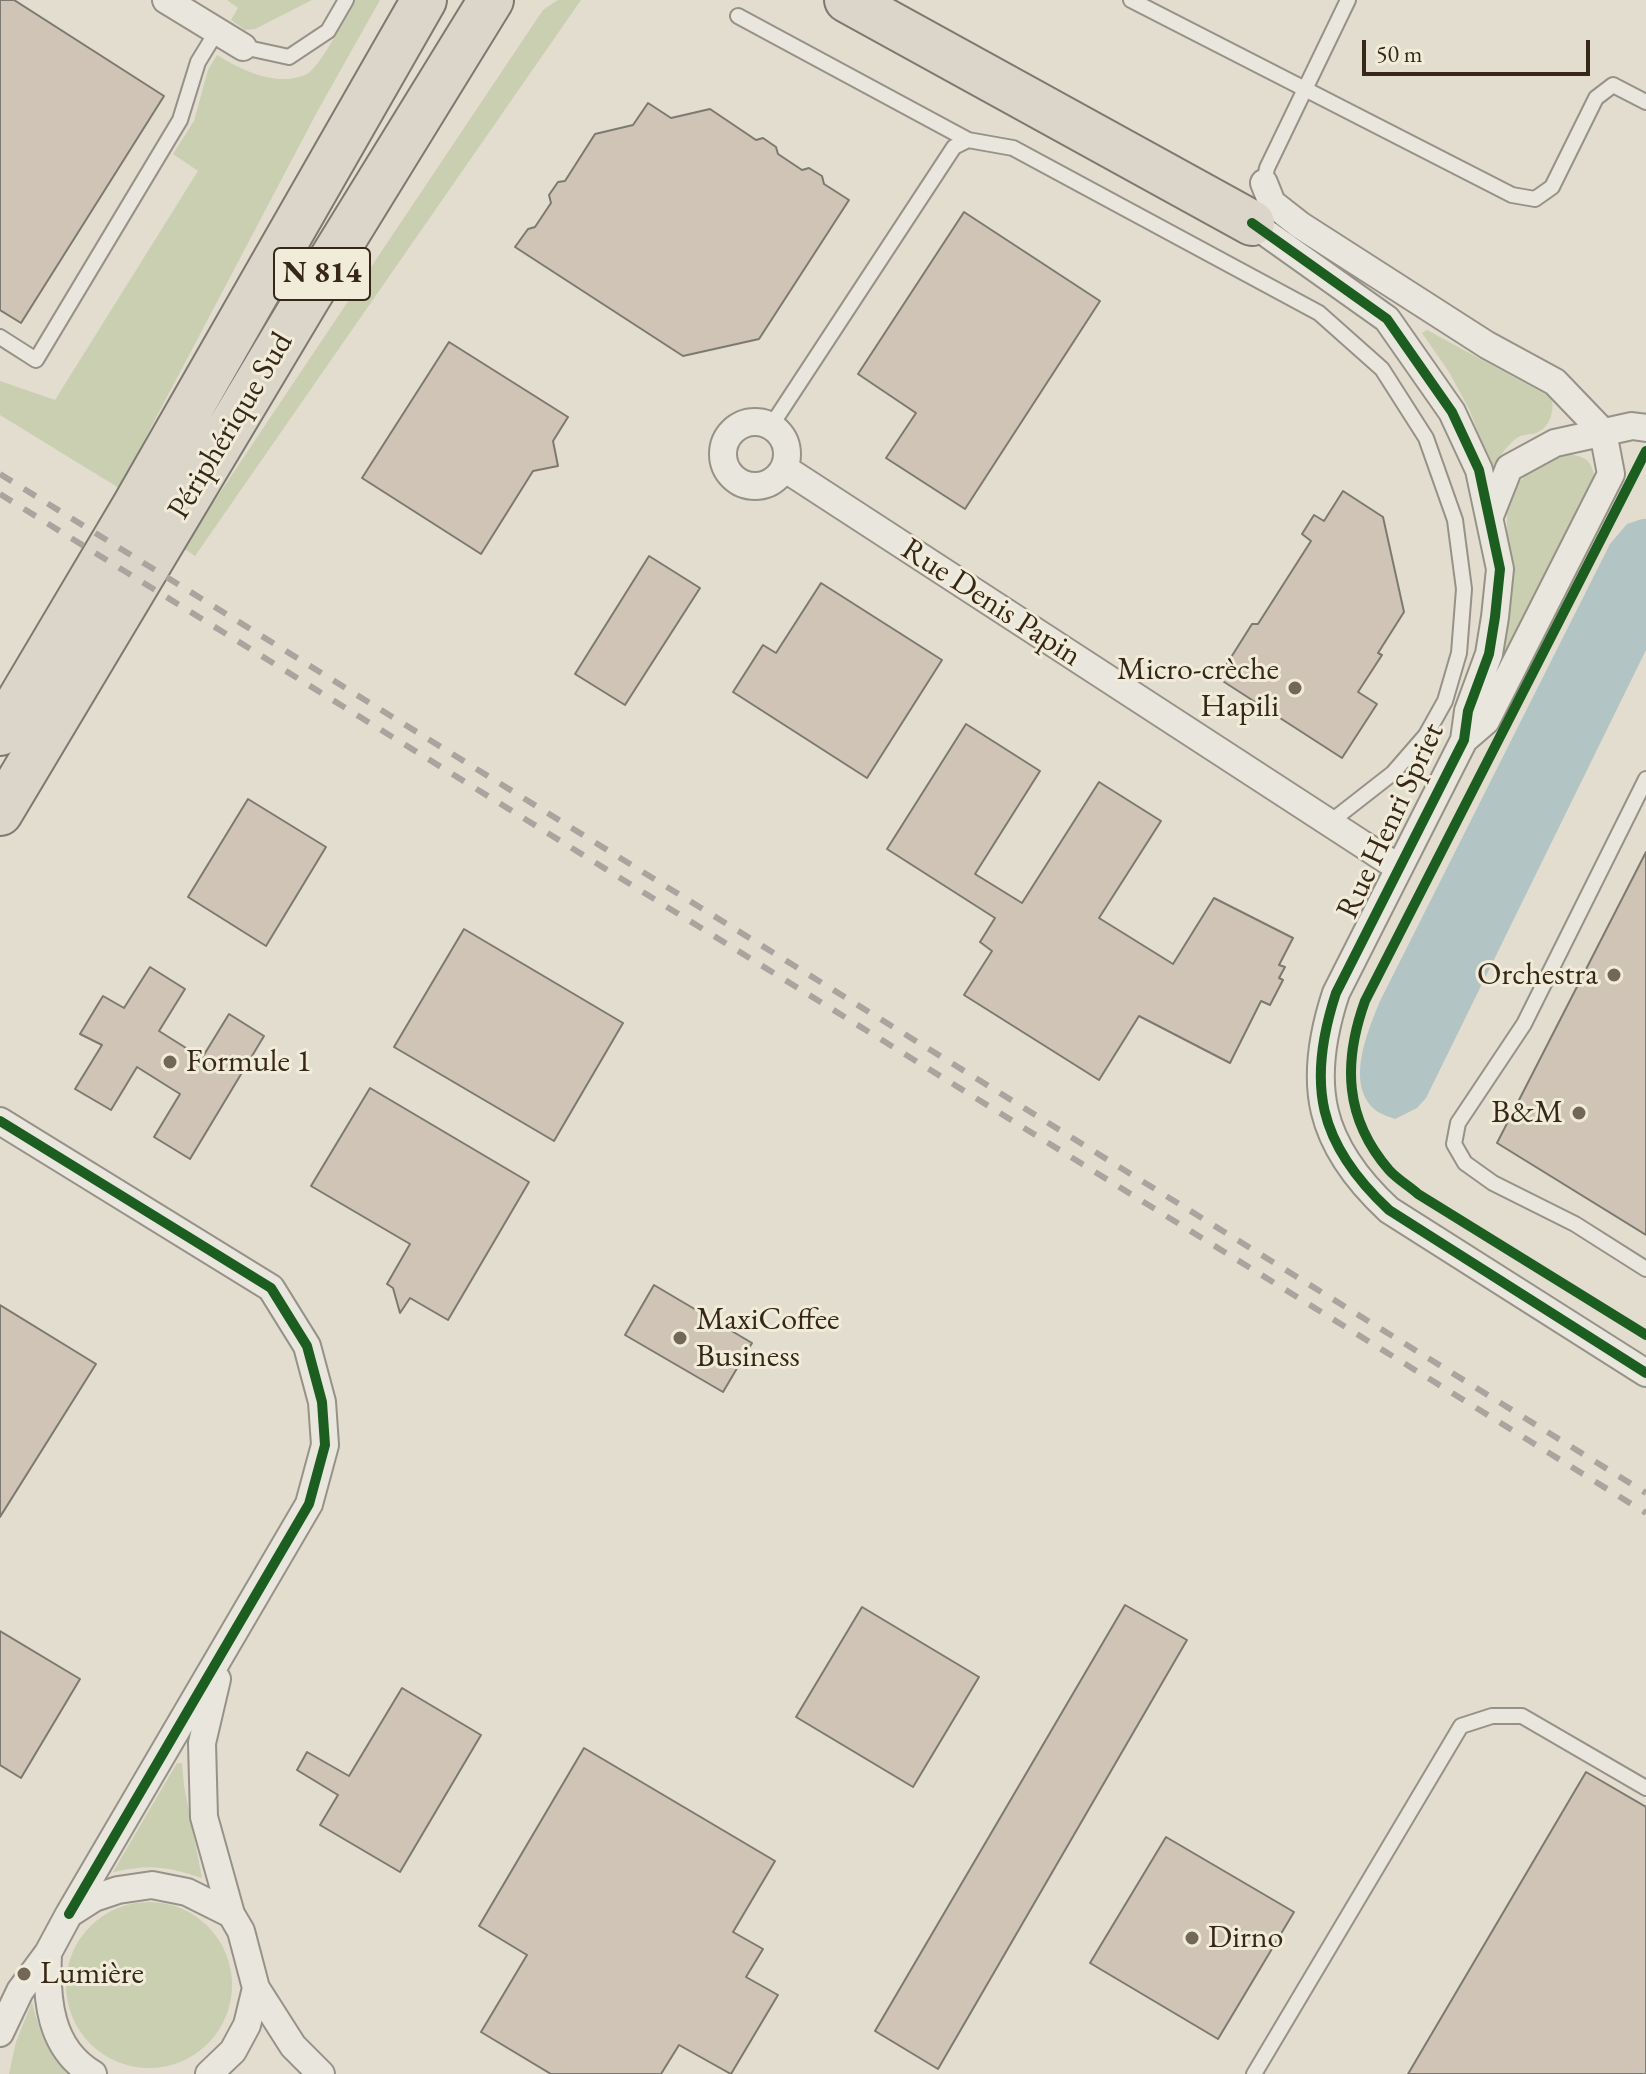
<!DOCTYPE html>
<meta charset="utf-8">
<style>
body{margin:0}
#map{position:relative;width:1646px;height:2074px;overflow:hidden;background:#e2ddce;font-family:"EB Garamond",serif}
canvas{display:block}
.scale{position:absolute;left:1362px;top:40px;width:228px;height:36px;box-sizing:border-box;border:4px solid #372719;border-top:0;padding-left:10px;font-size:24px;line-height:28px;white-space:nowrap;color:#372719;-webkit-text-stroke:6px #f1ecda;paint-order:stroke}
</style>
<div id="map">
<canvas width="1646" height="2074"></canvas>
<div class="scale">50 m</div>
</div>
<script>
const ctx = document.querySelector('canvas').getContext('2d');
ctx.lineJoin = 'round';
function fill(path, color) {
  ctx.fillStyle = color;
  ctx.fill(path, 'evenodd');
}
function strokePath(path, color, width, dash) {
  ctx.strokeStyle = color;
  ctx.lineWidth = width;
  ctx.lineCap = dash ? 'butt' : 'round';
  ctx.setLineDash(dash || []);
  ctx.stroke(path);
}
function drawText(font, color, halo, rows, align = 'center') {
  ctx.font = font + ' "EB Garamond",serif';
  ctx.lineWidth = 6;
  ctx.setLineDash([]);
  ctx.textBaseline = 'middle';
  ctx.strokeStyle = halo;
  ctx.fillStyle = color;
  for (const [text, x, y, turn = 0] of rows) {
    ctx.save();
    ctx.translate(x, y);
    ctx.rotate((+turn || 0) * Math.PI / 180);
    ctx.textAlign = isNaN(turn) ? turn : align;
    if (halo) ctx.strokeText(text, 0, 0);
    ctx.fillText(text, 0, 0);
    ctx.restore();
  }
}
fill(new Path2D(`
 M 227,0 L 312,0 L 255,29 L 245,30 L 231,20 L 238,8 Z
 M 355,0 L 380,0 L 317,112 L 119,488 L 0,415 L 0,381 L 55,400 L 198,171 L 173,154 L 194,121 L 208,70 L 217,55 C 241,70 278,88 307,74 C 321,66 346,16 355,0 Z
 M 558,0 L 581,0 L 195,556 L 183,548 L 543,10 Z
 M 1427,330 L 1552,398 C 1554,413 1550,429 1533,434 C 1530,434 1523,435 1520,436 C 1509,442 1501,455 1494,465 L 1490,465 L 1470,411 L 1449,372 L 1422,333 Z
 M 1564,453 C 1584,457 1591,457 1595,479 L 1497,682 L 1491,679 L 1507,543 L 1507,513 L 1515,488 L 1530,469 Z
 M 177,1763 L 182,1763 L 184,1786 L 202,1878 C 165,1866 151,1864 113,1872 Z
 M66 1985a83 83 0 1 1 166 0a83 83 0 1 1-166 0Z
 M 32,2002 C 39,2031 47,2053 69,2074 L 9,2074 L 16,2042 Z`), '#c9cfb0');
fill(new Path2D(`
 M 1642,519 L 1646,519 L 1646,650 L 1426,1098 L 1417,1108 L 1395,1119 C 1390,1117 1383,1115 1378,1112 C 1343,1087 1368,1031 1380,1001 L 1610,544 L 1627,524 Z`), '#b2c4c4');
const building = new Path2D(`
 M 0,0 L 14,0 L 164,96 L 21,323 L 0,310 Z
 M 648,103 L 671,118 L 710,109 L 756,140 L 763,138 L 776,147 L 778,154 L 802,170 L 809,168 L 822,176 L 824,184 L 849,200 L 759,339 L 683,356 L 515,247 L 528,229 L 535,227 L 551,203 L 549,195 L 558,182 L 565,181 L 595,134 L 633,125 Z
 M 964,212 L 1100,301 L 965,509 L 886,458 L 916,413 L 858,374 Z
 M 449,342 L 568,417 L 553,441 L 558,466 L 533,471 L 481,554 L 362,478 Z
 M 1343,491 L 1383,517 L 1404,612 L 1378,653 L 1382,655 L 1358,692 L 1377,704 L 1342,758 L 1218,678 L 1252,624 L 1258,624 L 1311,541 L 1302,534 L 1314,515 L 1324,521 Z
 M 649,556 L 700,588 L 625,705 L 575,674 Z
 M 821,583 L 942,660 L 867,778 L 733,692 L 763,645 L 776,653 Z
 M 966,724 L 1040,771 L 975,874 L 1022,903 L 1099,782 L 1161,821 L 1099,918 L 1173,964 L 1214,898 L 1293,938 L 1279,965 L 1285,967 L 1279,978 L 1283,980 L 1270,1005 L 1261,1001 L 1230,1063 L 1139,1016 L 1099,1080 L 964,995 L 992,951 L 980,942 L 995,918 L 887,849 Z
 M 248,799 L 326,847 L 266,946 L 188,897 Z
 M 1646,852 L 1646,1235 L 1497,1143 Z
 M 464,929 L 623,1023 L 554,1141 L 394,1047 Z
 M 150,967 L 185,989 L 159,1031 L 202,1058 L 229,1014 L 264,1036 L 190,1159 L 154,1137 L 180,1094 L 137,1067 L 111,1110 L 75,1089 L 102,1045 L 80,1034 L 103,996 L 124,1008 Z
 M 370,1088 L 529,1182 L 448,1320 L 410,1298 L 400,1313 L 393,1288 L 387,1284 L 410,1244 L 311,1186 Z
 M 654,1285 L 752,1343 L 723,1392 L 625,1335 Z
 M 0,1305 L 96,1364 L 0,1517 Z
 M 1125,1605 L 1187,1640 L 938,2069 L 875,2031 Z
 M 862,1607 L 979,1677 L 913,1787 L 796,1717 Z
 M 0,1631 L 80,1679 L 21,1778 L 0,1765 Z
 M 402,1688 L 481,1735 L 400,1872 L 320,1825 L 338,1795 L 297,1770 L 307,1752 L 349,1776 Z
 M 584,1748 L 775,1861 L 733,1932 L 763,1949 L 746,1977 L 778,1995 L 731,2074 L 679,2045 L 661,2074 L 551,2074 L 481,2032 L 527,1955 L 479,1926 Z
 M 1586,1772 L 1646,1807 L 1646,2074 L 1408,2074 Z
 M 1166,1837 L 1294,1912 L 1218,2039 L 1090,1963 Z`);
fill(building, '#cfc4b6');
strokePath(building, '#7e7970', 2);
const service = new Path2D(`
 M 1131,0 L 1512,195 L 1535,199 L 1552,187 L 1596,98 L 1613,85 L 1646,102
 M 738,16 L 968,140
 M 243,47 L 289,57 L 328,31 L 346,0
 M 1264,183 L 1267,168 L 1348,0
 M 0,337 L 36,360 L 180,120 L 198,62 L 217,31
 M 771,426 L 954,147 L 968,140 L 1013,148 L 1319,313 L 1382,369 L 1426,438 L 1455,520 L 1464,589 L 1459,653 L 1445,701 L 1426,735 L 1393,773 L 1329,823
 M 1646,779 L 1524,1024 L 1458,1123 L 1454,1144 L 1465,1163 L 1493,1183 L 1575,1224 L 1646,1269
 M 1254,2074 L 1461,1726 L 1492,1716 L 1522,1716 L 1646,1788`);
const minor = new Path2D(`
 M 166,0 L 243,47
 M 1264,183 L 1272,203 L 1300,225 L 1487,345 L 1555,382 L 1603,432
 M 1252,223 L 1387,319 L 1452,412 L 1479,470 L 1500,569 L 1495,617 L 1489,654 L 1468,711 L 1464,740 L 1336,993 C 1306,1084 1318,1144 1389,1210 L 1646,1373
 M723 454a32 32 0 1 1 64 0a32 32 0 1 1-64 0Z
 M 784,468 L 1399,868
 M 1490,516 L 1509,468 L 1555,443 L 1632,426 L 1646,428
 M 1464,740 L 1486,721 L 1611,474 L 1603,432
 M 0,1121 L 271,1288 L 307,1346 L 322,1402 L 325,1445 L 309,1504 L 69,1914
 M 217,1679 L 202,1743 L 204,1817 L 231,1914
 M 48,1953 C 46,1998 49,2048 93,2074
 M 256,1988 L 293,2046 L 321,2074
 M 0,2033 L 20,1991 L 48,1953 L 69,1914 L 94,1898 L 118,1890 L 152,1885 L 187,1892 L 231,1914 L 241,1931 L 256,1988 L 247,2025 L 233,2051 L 209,2074`);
const trunk = new Path2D(`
 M 847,0 L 1252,223
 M 0,733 L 134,507 L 424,0
 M 0,813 L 307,299 L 491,0`);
strokePath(service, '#979288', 18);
strokePath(minor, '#979288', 30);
strokePath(trunk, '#7e7970', 48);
strokePath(service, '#e9e6de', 14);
strokePath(minor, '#e9e6de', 26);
strokePath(trunk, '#dcd5c9', 44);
strokePath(new Path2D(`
 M 0,474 L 1646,1493
 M 0,494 L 1646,1513`), '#a9a59e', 6, [14, 14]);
strokePath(new Path2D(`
 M 1252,223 L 1387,319 L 1452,412 L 1479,470 L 1500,569 L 1495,617 L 1489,654 L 1468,711 L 1464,740 L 1336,993 C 1306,1084 1318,1144 1389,1210 L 1646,1373
 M 1646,451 L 1365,1001 C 1343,1062 1344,1118 1389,1170 C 1397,1179 1409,1186 1418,1194 L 1646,1335
 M 0,1121 L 271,1288 L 307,1346 L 322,1402 L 325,1445 L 309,1504 L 69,1914`), '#1b5e20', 10);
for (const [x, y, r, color] of [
 [1295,688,8,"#736758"],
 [1614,975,8,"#736758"],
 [170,1062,8,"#736758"],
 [1579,1113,8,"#736758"],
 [680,1338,8,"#736758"],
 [1192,1938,8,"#736758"],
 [24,1974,8,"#736758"]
]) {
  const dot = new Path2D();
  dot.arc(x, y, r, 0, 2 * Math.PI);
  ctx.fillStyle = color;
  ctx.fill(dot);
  strokePath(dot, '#f1ecda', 3);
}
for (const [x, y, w] of [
 [322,274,96]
]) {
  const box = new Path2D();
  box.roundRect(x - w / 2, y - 26, w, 52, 6);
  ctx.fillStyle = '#f1ecda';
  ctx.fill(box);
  strokePath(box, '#372719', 2);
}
drawText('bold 30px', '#372719', null, [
 ["N 814",322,274]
]);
drawText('32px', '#372719', '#f1ecda', [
 ["Périphérique Sud",231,426,-59],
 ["Rue Denis Papin",991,603,33],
 ["Rue Henri Spriet",1391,821,-65]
]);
drawText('32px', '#372719', '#f1ecda', [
 ["Micro-crèche",1279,670,"right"],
 ["Hapili",1279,707,"right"],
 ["Orchestra",1598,975,"right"],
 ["Formule 1",186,1062],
 ["B&M",1563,1113,"right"],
 ["MaxiCoffee",696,1320],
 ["Business",696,1357],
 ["Dirno",1208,1938],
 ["Lumière",40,1974]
], 'left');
</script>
